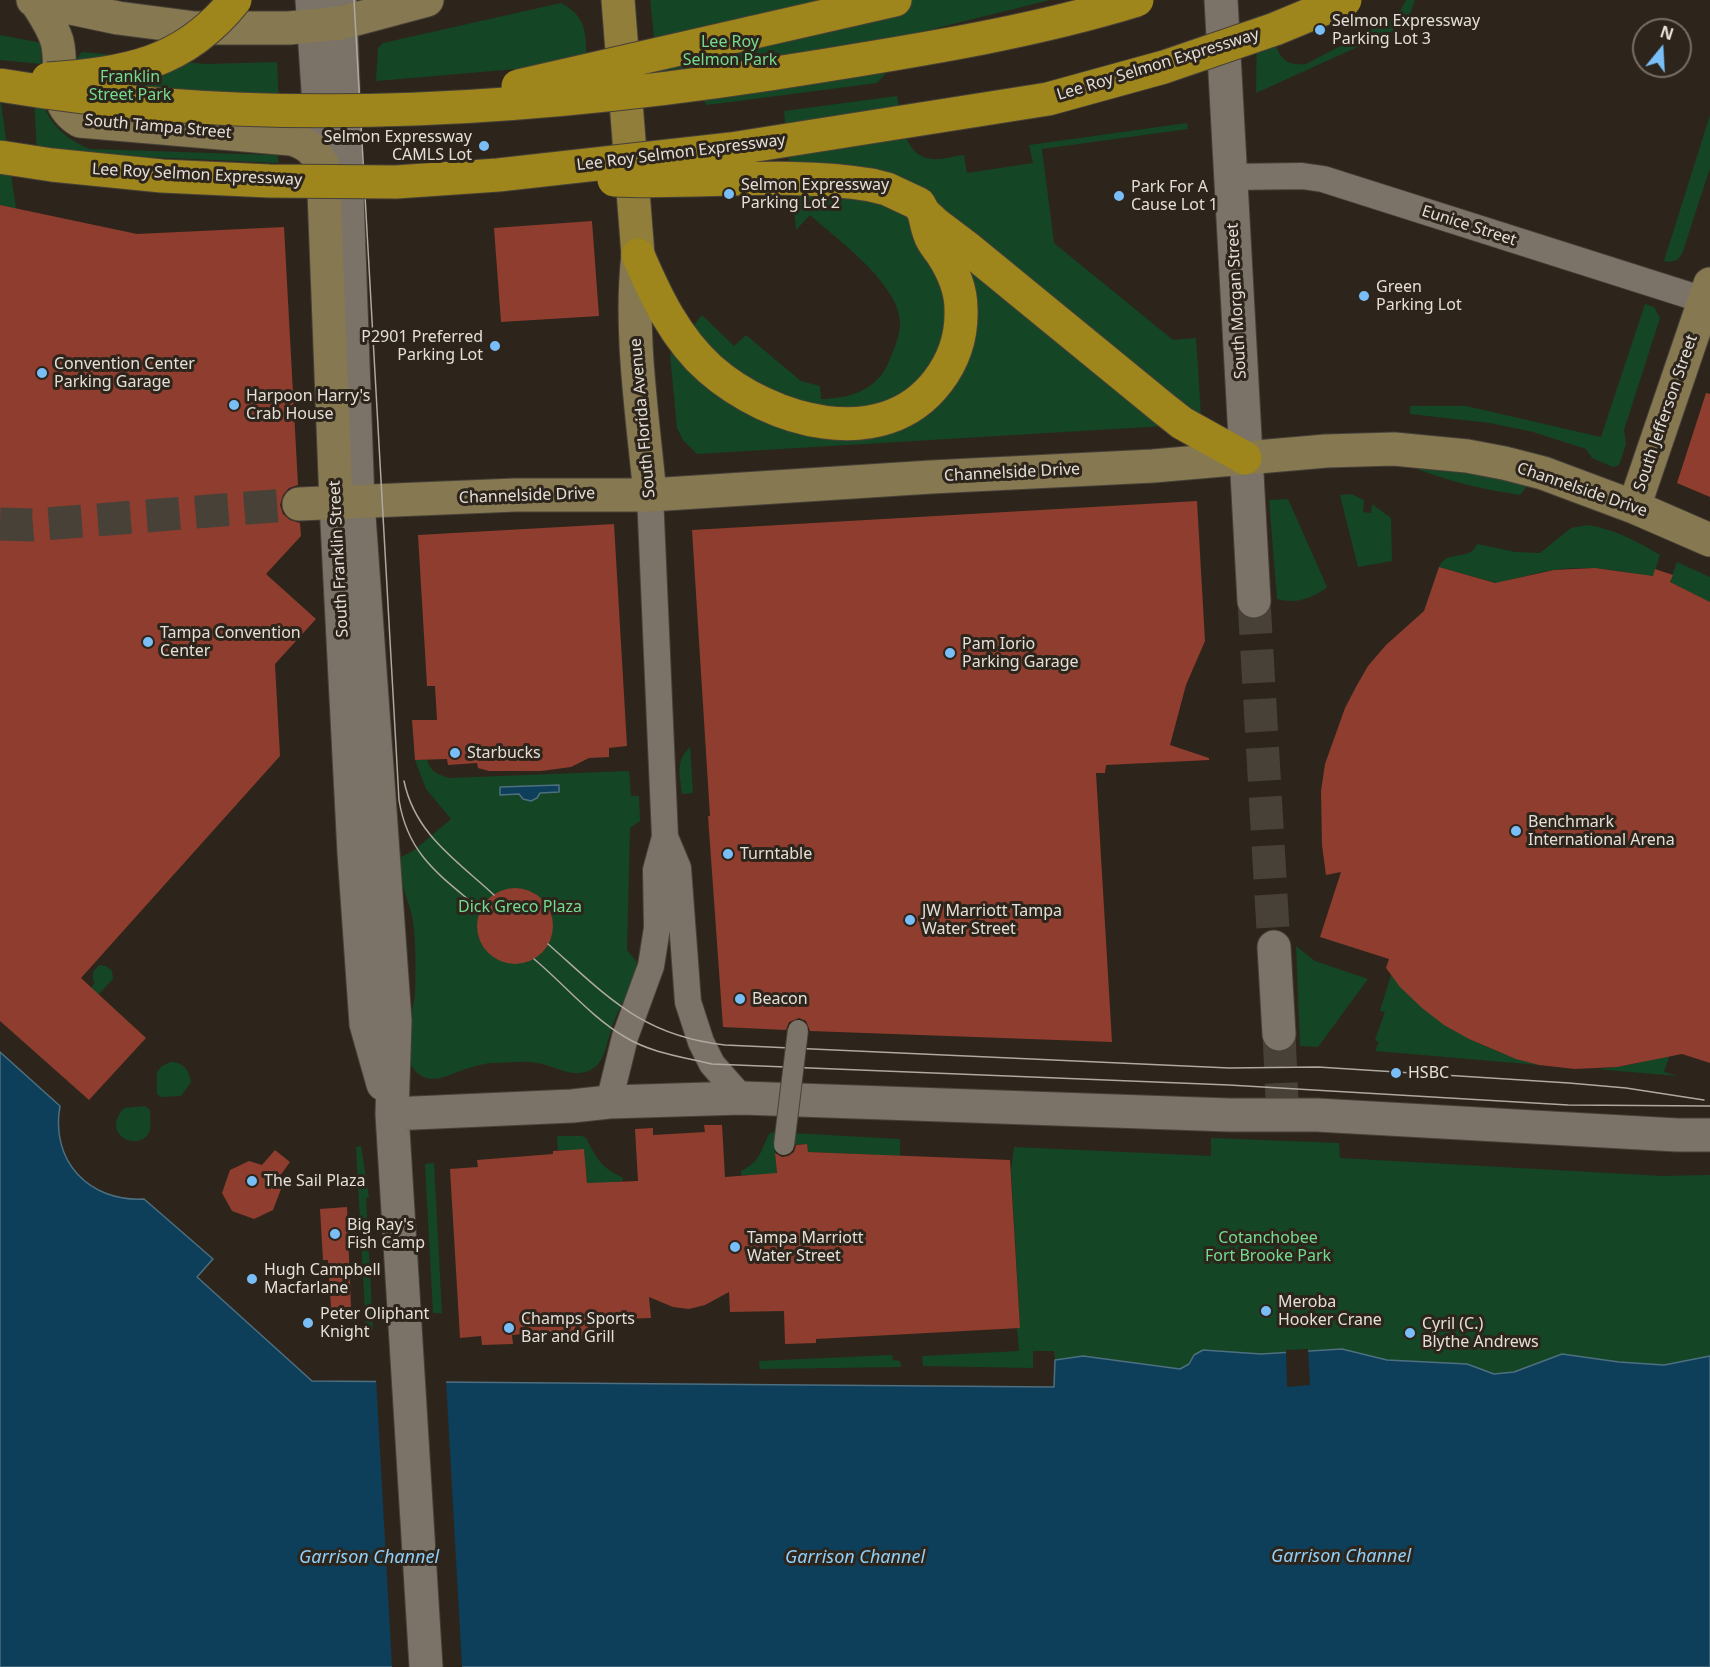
<!DOCTYPE html>
<style>
body{margin:0}
#map{position:relative;width:1710px;height:1667px;overflow:hidden;background:#2d251b;font-family:"Noto Sans",sans-serif}
canvas{display:block}
.north{position:absolute;left:1632px;top:18px;width:60px;height:60px;box-sizing:border-box;background:#2d251b;border:2px solid #766f67;border-radius:50%;rotate:18deg;font-size:16px;font-weight:700;line-height:24px;text-align:center;color:#e4dfd8}
.north::after{content:'';display:block;margin:auto;width:21px;height:27px;background:#7abef8;clip-path:polygon(50% 0,100% 100%,50% 72%,0 100%)}
</style>
<div id="map">
<canvas width="1710" height="1667"></canvas>
<div class="north">N</div>
</div>
<script>
const ctx = document.querySelector('canvas').getContext('2d');
ctx.lineJoin = 'round';
function fill(path, color) {
  ctx.fillStyle = color;
  ctx.fill(path, 'evenodd');
}
function strokePath(path, color, width, dash) {
  ctx.strokeStyle = color;
  ctx.lineWidth = width;
  ctx.lineCap = dash ? 'butt' : 'round';
  ctx.setLineDash(dash || []);
  ctx.stroke(path);
}
function drawText(font, color, halo, rows, align = 'center') {
  ctx.font = font + ' "Noto Sans",sans-serif';
  ctx.lineWidth = 6;
  ctx.setLineDash([]);
  ctx.textBaseline = 'middle';
  ctx.strokeStyle = halo;
  ctx.fillStyle = color;
  for (const [text, x, y, turn = 0] of rows) {
    ctx.save();
    ctx.translate(x, y);
    ctx.rotate((+turn || 0) * Math.PI / 180);
    ctx.textAlign = isNaN(turn) ? turn : align;
    if (halo) ctx.strokeText(text, 0, 0);
    ctx.fillText(text, 0, 0);
    ctx.restore();
  }
}
fill(new Path2D(`
 M 650,0 L 1050,0 L 925,31 L 877,83 L 707,105 L 687,79 L 659,82 Z
 M 1406,0 L 1415,0 L 1406,25 L 1256,93 L 1257,15 C 1260,17 1263,19 1265,21 C 1280,38 1271,68 1306,64 L 1390,20 L 1399,13 Z
 M 561,3 C 589,18 585,35 587,63 L 376,81 L 378,48 L 383,43 Z
 M 0,35 L 42,43 L 41,64 L 0,60 Z
 M 82,52 L 206,64 L 277,62 L 280,125 L 68,68 Z
 M 0,96 L 16,209 L 0,205 Z
 M 897,96 C 902,118 902,155 931,159 C 941,160 954,156 964,155 L 967,173 L 1033,163 L 1029,145 L 1187,123 L 1188,129 L 1042,149 L 1054,243 L 1173,340 L 1196,338 L 1201,415 L 1164,426 L 697,454 L 683,440 L 677,428 L 670,355 L 702,315 L 734,346 L 746,335 L 801,381 L 820,386 L 821,399 C 846,399 875,391 887,366 C 892,354 901,335 900,322 C 899,284 837,239 810,215 L 796,230 L 784,111 Z
 M 34,100 L 42,101 C 50,125 67,140 90,149 L 273,155 L 277,155 L 279,163 L 37,152 Z
 M 1710,115 L 1710,168 L 1682,254 L 1677,260 L 1669,262 L 1664,261 Z
 M 1645,304 L 1654,307 L 1660,318 L 1624,430 L 1626,444 L 1619,465 L 1613,467 L 1592,458 L 1586,449 L 1533,432 L 1490,423 L 1410,414 L 1410,406 L 1466,406 L 1601,437 Z
 M 1405,464 L 1453,467 L 1528,485 L 1520,495 C 1480,489 1442,480 1405,464 Z
 M 1351,494 L 1364,500 L 1363,512 L 1371,513 L 1372,504 L 1391,518 L 1392,561 L 1358,567 L 1340,495 Z
 M 1288,499 L 1327,587 C 1312,599 1296,604 1277,599 L 1269,500 Z
 M 1587,525 C 1614,529 1637,541 1660,555 L 1653,577 C 1620,570 1587,565 1554,570 C 1538,572 1523,577 1508,580 L 1511,587 L 1439,567 C 1447,548 1469,563 1477,544 L 1515,552 L 1540,553 L 1571,528 Z
 M 1677,562 L 1710,577 L 1710,602 L 1670,582 Z
 M 690,747 L 693,793 L 682,794 C 680,775 675,761 690,747 Z
 M 415,760 L 427,760 C 431,772 437,774 449,778 L 629,771 L 631,796 L 639,796 L 640,821 L 630,828 L 627,950 L 637,962 C 632,991 617,1008 610,1034 C 606,1045 605,1059 595,1067 C 574,1083 553,1063 530,1062 C 519,1061 506,1063 494,1063 C 487,1063 479,1065 472,1067 C 452,1072 427,1092 411,1065 C 398,1044 413,1016 415,994 C 416,977 416,927 411,912 C 406,894 399,878 395,860 L 413,851 L 451,819 L 426,789 Z
 M 1296,946 L 1315,961 L 1368,979 L 1318,1047 L 1300,1046 Z
 M 99,965 L 106,966 L 112,971 L 113,979 L 98,995 L 91,988 L 95,982 L 93,980 L 93,972 Z
 M 1391,975 L 1469,1039 L 1499,1052 L 1539,1065 L 1375,1051 L 1379,1042 L 1375,1040 L 1385,1012 L 1380,1011 Z
 M 1671,1051 L 1664,1072 L 1678,1076 L 1596,1069 C 1622,1067 1647,1063 1671,1051 Z
 M 170,1062 C 183,1062 189,1069 191,1082 L 181,1096 L 161,1097 L 157,1094 L 157,1072 L 162,1066 Z
 M 145,1106 L 150,1110 C 150,1115 151,1124 150,1129 C 144,1154 98,1137 124,1108 Z
 M 774,1132 L 900,1139 L 900,1156 L 808,1152 L 806,1144 L 775,1146 L 777,1179 L 753,1181 L 752,1175 L 741,1175 L 741,1171 C 761,1161 760,1152 769,1134 Z
 M 557,1136 L 582,1136 L 586,1138 C 595,1156 602,1169 622,1177 L 623,1181 L 613,1182 L 588,1190 L 584,1150 L 558,1150 Z
 M 1211,1138 L 1339,1143 L 1340,1158 L 1662,1176 L 1710,1175 L 1710,1356 L 1664,1365 L 1619,1362 L 1563,1354 L 1514,1372 L 1494,1374 L 1467,1364 L 1387,1360 L 1342,1349 L 1261,1354 L 1203,1350 L 1194,1355 L 1189,1364 L 1180,1369 L 1083,1356 L 1055,1360 L 1054,1351 L 1033,1351 L 1033,1368 L 923,1366 L 922,1356 L 1019,1351 L 1017,1328 L 1020,1327 L 1011,1170 L 1014,1147 L 1211,1156 Z
 M 361,1146 L 369,1197 L 366,1198 L 373,1330 L 366,1330 L 356,1147 Z
 M 434,1163 L 442,1313 L 433,1313 L 425,1164 Z
 M 892,1355 L 893,1360 L 900,1361 L 901,1367 L 760,1369 L 759,1361 Z`), '#144525');
const water = new Path2D(`
 M 559,785 L 559,792 L 540,793 L 537,798 L 531,801 L 523,799 L 519,794 L 500,795 L 500,787 Z
 M 0,1052 L 60,1106 C 50,1161 89,1202 144,1199 L 213,1259 L 197,1277 L 312,1381 L 1054,1387 L 1055,1360 L 1083,1356 L 1180,1369 L 1189,1364 L 1194,1355 L 1203,1350 L 1261,1354 L 1342,1349 L 1387,1360 L 1467,1364 L 1494,1374 L 1514,1372 L 1562,1354 L 1619,1362 L 1664,1365 L 1710,1356 L 1710,1667 L 0,1667 Z`);
fill(water, '#0d3f5a');
strokePath(water, '#4e6f80', 1.5);
fill(new Path2D(`
 M 1308,1349 L 1310,1385 L 1287,1387 L 1286,1350 Z
 M 376,1379 L 446,1380 L 462,1667 L 392,1667 Z`), '#2d251b');
fill(new Path2D(`
 M 0,205 L 137,234 L 284,227 L 298,485 L 289,488 L 283,495 L 280,505 L 283,514 L 290,520 L 300,523 L 301,536 L 266,574 L 316,619 L 275,664 L 280,756 L 81,978 L 146,1038 L 89,1100 L 0,1021 Z
 M 592,221 L 599,316 L 501,322 L 494,228 Z
 M 1706,393 L 1710,394 L 1710,497 L 1677,483 Z
 M 1197,501 L 1205,641 L 1186,685 L 1170,745 L 1209,758 L 1209,760 L 1106,765 L 1105,773 L 1096,773 L 1112,1042 L 810,1031 L 806,1021 L 799,1018 L 789,1022 L 786,1030 L 723,1027 L 708,816 L 710,816 L 692,530 Z
 M 614,524 L 627,746 L 609,748 L 609,757 L 589,758 L 571,767 L 541,771 L 489,771 L 478,768 L 477,763 L 448,765 L 447,759 L 415,760 L 412,720 L 437,720 L 435,686 L 427,686 L 418,535 Z
 M 1439,567 L 1495,583 L 1554,570 L 1595,568 L 1653,576 L 1655,569 L 1673,575 L 1670,582 L 1710,602 L 1710,1063 L 1682,1054 L 1617,1067 L 1575,1069 L 1539,1065 L 1516,1059 L 1469,1039 L 1444,1025 L 1422,1008 L 1400,987 L 1386,968 L 1389,959 L 1320,937 L 1341,872 L 1326,875 L 1322,845 L 1321,791 L 1325,764 L 1345,708 L 1357,685 L 1368,666 L 1386,645 L 1424,611 Z
 M477 926a38 38 0 1 1 76 0a38 38 0 1 1-76 0Z
 M 704,1125 L 722,1125 L 725,1177 L 777,1173 L 775,1153 L 782,1157 L 788,1156 L 794,1152 L 796,1145 L 807,1144 L 808,1152 L 1010,1160 L 1020,1328 L 816,1339 L 816,1343 L 785,1344 L 784,1311 L 730,1312 L 729,1292 L 705,1305 L 689,1309 L 673,1307 L 649,1297 L 651,1318 L 594,1320 L 596,1338 L 562,1340 L 560,1331 L 512,1335 L 513,1344 L 482,1345 L 481,1336 L 460,1338 L 450,1169 L 478,1167 L 477,1160 L 553,1154 L 553,1151 L 584,1149 L 587,1183 L 638,1181 L 635,1129 L 653,1128 L 653,1135 L 705,1132 Z
 M 275,1150 L 290,1162 L 277,1180 L 281,1189 L 273,1210 L 254,1219 L 232,1211 L 222,1193 L 230,1170 L 249,1161 L 262,1165 Z
 M 347,1207 L 351,1307 L 331,1308 L 328,1260 L 323,1260 L 320,1209 Z`), '#8f3d2e');
strokePath(new Path2D(`
 M 1254,601 L 1274,947
 M 1279,1034 L 1282,1099`), '#484137', 33, [33, 16]);
strokePath(new Path2D(`
 M 0,524 L 32,525 L 299,504`), '#484137', 33, [33, 16]);
const minor = new Path2D(`
 M 1229,177 L 1302,176 L 1323,179 L 1710,302
 M 665,837 L 678,868 L 688,1002 L 701,1042 L 712,1064 L 742,1098
 M 609,1102 L 625,1037 L 651,966 L 657,928 L 656,870 L 665,837 L 650,495`);
const tertiary = new Path2D(`
 M 312,0 L 323,166
 M 340,0 L 358,502 L 395,1021 L 392,1114 L 426,1667
 M 1221,0 L 1254,601
 M 336,503 L 354,853 L 366,1024 L 383,1084
 M 1274,947 L 1279,1034
 M 392,1114 L 572,1106 L 609,1102 L 742,1098 L 1229,1115 L 1317,1115 L 1677,1135 L 1710,1135`);
const secondary = new Path2D(`
 M 33,0 L 118,18 L 195,28 L 289,28 L 341,23 L 427,0
 M 35,0 C 43,13 52,25 57,41 C 65,71 48,102 80,121 L 291,139 C 307,143 315,151 323,166 L 336,503
 M 638,255 C 629,332 643,418 650,495
 M 299,504 L 515,495 L 650,495 L 931,477 L 1153,466 L 1326,451 L 1394,449 L 1467,456 L 1504,463 L 1543,473 L 1634,507 L 1710,540
 M 1634,507 L 1710,284`);
const primary = new Path2D(`
 M 618,0 L 638,255`);
const motorway = new Path2D(`
 M 750,33 L 895,0
 M 871,185 L 887,189 L 919,204 L 924,213 L 937,225 L 970,250 L 1163,408 L 1182,423 L 1245,458
 M 638,255 C 656,297 676,339 710,369 C 769,421 882,455 938,381 C 954,360 962,335 961,309 C 961,288 953,271 942,254 C 938,248 932,242 930,235 C 927,228 926,220 924,213`);
strokePath(minor, '#474038', 28);
strokePath(tertiary, '#474038', 35);
strokePath(secondary, '#474038', 35);
strokePath(primary, '#474038', 35);
strokePath(motorway, '#474038', 35);
strokePath(minor, '#7c7368', 26);
strokePath(tertiary, '#7c7368', 33);
strokePath(secondary, '#867851', 33);
strokePath(primary, '#907e3a', 33);
strokePath(motorway, '#9e851c', 33);
strokePath(new Path2D(`
 M 354,0 L 399,800 C 408,856 441,876 481,910
 M 404,781 C 415,834 456,860 494,895
 M 548,944 C 608,997 642,1036 725,1045 L 1229,1068 L 1318,1067 L 1569,1083 L 1626,1088 L 1704,1100
 M 534,959 C 564,984 591,1017 625,1037 C 651,1053 683,1057 712,1064 L 1229,1085 L 1568,1105 L 1710,1106`), '#afa9a1', 1.5);
const pedestrianBridge = new Path2D(`
 M 784,1145 L 798,1030`);
const motorwayBridge = new Path2D(`
 M 48,79 C 126,73 183,65 235,0
 M 0,85 C 274,131 554,110 827,65 C 932,48 1036,31 1137,0
 M 518,86 L 750,33
 M 0,157 L 52,165 L 162,176 L 269,181 L 396,182 L 498,175 L 731,149 L 1048,99 L 1164,67 L 1275,29 L 1345,0
 M 614,180 C 699,184 786,171 871,185`);
strokePath(pedestrianBridge, '#474038', 22, []);
strokePath(motorwayBridge, '#474038', 35, []);
strokePath(pedestrianBridge, '#7c7368', 20);
strokePath(motorwayBridge, '#9e851c', 33);
for (const [x, y, r, color] of [
 [1320,30,6,"#7abef8"],
 [484,146,6,"#7abef8"],
 [729,194,6,"#7abef8"],
 [1119,196,6,"#7abef8"],
 [1364,296,6,"#7abef8"],
 [495,346,6,"#7abef8"],
 [42,373,6,"#7abef8"],
 [234,405,6,"#7abef8"],
 [148,642,6,"#7abef8"],
 [950,653,6,"#7abef8"],
 [455,753,6,"#7abef8"],
 [1516,831,6,"#7abef8"],
 [728,854,6,"#7abef8"],
 [910,920,6,"#7abef8"],
 [740,999,6,"#7abef8"],
 [1396,1073,6,"#7abef8"],
 [252,1181,6,"#7abef8"],
 [335,1234,6,"#7abef8"],
 [735,1247,6,"#7abef8"],
 [252,1279,6,"#7abef8"],
 [1266,1311,6,"#7abef8"],
 [308,1323,6,"#7abef8"],
 [509,1328,6,"#7abef8"],
 [1410,1333,6,"#7abef8"]
]) {
  const dot = new Path2D();
  dot.arc(x, y, r, 0, 2 * Math.PI);
  ctx.fillStyle = color;
  ctx.fill(dot);
  strokePath(dot, '#2d251b', 2);
}
drawText('16px', '#e4dfd8', '#2d251b', [
 ["Selmon Expressway",1332,21],
 ["Parking Lot 3",1332,39],
 ["Selmon Expressway",472,137,"right"],
 ["CAMLS Lot",472,155,"right"],
 ["Selmon Expressway",741,185],
 ["Parking Lot 2",741,203],
 ["Park For A",1131,187],
 ["Cause Lot 1",1131,205],
 ["Green",1376,287],
 ["Parking Lot",1376,305],
 ["P2901 Preferred",483,337,"right"],
 ["Parking Lot",483,355,"right"],
 ["Convention Center",54,364],
 ["Parking Garage",54,382],
 ["Harpoon Harry's",246,396],
 ["Crab House",246,414],
 ["Tampa Convention",160,633],
 ["Center",160,651],
 ["Pam Iorio",962,644],
 ["Parking Garage",962,662],
 ["Starbucks",467,753],
 ["Benchmark",1528,822],
 ["International Arena",1528,840],
 ["Turntable",740,854],
 ["JW Marriott Tampa",922,911],
 ["Water Street",922,929],
 ["Beacon",752,999],
 ["HSBC",1408,1073],
 ["The Sail Plaza",264,1181],
 ["Big Ray's",347,1225],
 ["Fish Camp",347,1243],
 ["Tampa Marriott",747,1238],
 ["Water Street",747,1256],
 ["Hugh Campbell",264,1270],
 ["Macfarlane",264,1288],
 ["Meroba",1278,1302],
 ["Hooker Crane",1278,1320],
 ["Peter Oliphant",320,1314],
 ["Knight",320,1332],
 ["Champs Sports",521,1319],
 ["Bar and Grill",521,1337],
 ["Cyril (C.)",1422,1324],
 ["Blythe Andrews",1422,1342]
], 'left');
drawText('16px', '#73dc91', '#2d251b', [
 ["Lee Roy",730,42],
 ["Selmon Park",730,60],
 ["Franklin",130,77],
 ["Street Park",130,95],
 ["Dick Greco Plaza",520,907],
 ["Cotanchobee",1268,1238],
 ["Fort Brooke Park",1268,1256]
]);
drawText('16px', '#e4dfd8', '#2d251b', [
 ["Lee Roy Selmon Expressway",1158,65,-17],
 ["South Tampa Street",158,127,5],
 ["Lee Roy Selmon Expressway",681,153,-7],
 ["Lee Roy Selmon Expressway",197,175,3],
 ["Eunice Street",1469,226,18],
 ["South Morgan Street",1237,301,-93],
 ["South Jefferson Street",1666,413,-71],
 ["South Florida Avenue",643,418,-95],
 ["Channelside Drive",1012,473,-3],
 ["Channelside Drive",1582,490,19],
 ["Channelside Drive",527,496,-2],
 ["South Franklin Street",339,559,-93]
]);
drawText('italic 18px', '#8fcff8', '#2d251b', [
 ["Garrison Channel",1341,1557],
 ["Garrison Channel",369,1558],
 ["Garrison Channel",855,1558]
]);
</script>
